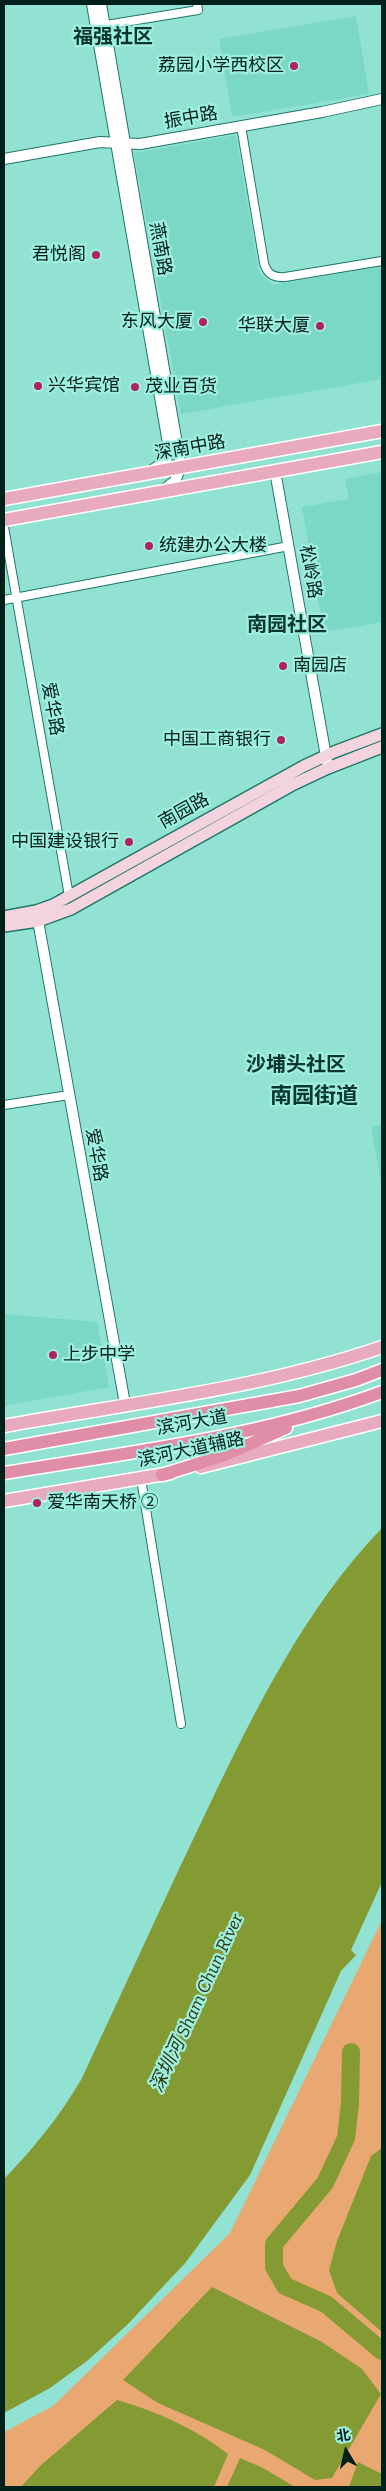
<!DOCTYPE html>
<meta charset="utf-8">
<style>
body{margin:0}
#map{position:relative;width:386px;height:2491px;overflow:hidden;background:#91e2d2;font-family:"Zilla Slab","Noto Sans SC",serif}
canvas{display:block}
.frame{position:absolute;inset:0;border:5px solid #00201b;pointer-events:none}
.north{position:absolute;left:321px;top:2426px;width:50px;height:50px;-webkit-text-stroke:4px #9eefdf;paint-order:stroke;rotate:351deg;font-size:14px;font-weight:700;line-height:20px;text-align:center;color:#00201b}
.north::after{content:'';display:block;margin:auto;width:18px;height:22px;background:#00201b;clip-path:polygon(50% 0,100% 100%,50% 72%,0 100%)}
</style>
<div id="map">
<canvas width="386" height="2491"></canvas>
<div class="frame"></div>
<div class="north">北</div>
</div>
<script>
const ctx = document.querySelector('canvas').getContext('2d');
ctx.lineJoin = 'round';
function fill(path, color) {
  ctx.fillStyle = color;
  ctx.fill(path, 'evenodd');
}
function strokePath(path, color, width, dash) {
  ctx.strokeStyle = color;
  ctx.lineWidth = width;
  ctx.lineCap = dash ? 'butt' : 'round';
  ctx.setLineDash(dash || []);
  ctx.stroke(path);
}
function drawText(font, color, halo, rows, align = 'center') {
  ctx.font = font + ' "Zilla Slab","Noto Sans SC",serif';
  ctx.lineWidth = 4.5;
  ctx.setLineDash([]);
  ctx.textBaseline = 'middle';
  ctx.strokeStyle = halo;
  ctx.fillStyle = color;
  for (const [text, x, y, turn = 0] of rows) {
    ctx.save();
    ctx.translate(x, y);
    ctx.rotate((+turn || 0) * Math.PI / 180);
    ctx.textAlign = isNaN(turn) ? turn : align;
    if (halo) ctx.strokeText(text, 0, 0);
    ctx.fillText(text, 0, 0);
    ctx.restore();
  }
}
fill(new Path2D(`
 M 356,16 L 369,94 L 232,117 L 219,39 Z
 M 236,135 L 259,273 L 273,285 L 382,266 L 382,379 L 181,414 L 134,153 Z
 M 382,472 L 382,622 L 324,632 L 302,507 L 349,499 L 345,479 Z
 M 382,1124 L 382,1187 L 371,1127 Z
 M 4,1314 L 97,1322 L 109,1387 L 4,1406 Z`), '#7bd7c6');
fill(new Path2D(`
 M 382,1920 L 382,2487 L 4,2487 L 4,2432 L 53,2406 L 230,2233 Z`), '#e9a871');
fill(new Path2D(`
 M 382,1528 L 382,1882 L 351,1950 L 356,1955 L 341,1971 L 250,2175 L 186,2262 L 127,2325 L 87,2361 L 50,2388 L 4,2413 L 4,2179 C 34,2148 59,2117 81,2080 C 124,1989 165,1897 209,1806 C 256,1708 306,1607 382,1528 Z
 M 382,2148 L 382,2332 L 337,2293 L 329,2270 L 337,2241 L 371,2156 Z
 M 212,2287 L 322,2342 L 362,2369 L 381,2394 L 332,2478 L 315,2480 L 265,2450 L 158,2403 L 123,2380 Z
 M 117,2400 C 156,2411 196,2429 228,2454 L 214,2487 L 21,2487 L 40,2466 Z
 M 240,2458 L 263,2468 L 295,2487 L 227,2487 Z
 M 358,2462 L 382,2474 L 382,2487 L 349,2487 Z`), '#849a33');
strokePath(new Path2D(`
 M 351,2052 L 350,2103 L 346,2138 L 325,2183 L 274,2244 L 274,2267 L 285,2286 L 326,2304 L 382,2351`), '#849a33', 18);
const minor = new Path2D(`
 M 100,26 L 198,10 L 197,4
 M 241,126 L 264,263 C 267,274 273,278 285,277 L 382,261
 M 4,527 L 69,896
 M 4,600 L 289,546
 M 4,1105 L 69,1095
 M 141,1479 L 181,1724`);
const tertiary = new Path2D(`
 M 92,4 L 169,449 L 166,461 L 152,470
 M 101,4 L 181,467 L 175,481 L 162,491
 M 4,159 L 100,142 L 140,144 L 322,112 L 382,99
 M 275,471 L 327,762
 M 37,915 L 125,1404`);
const secondary = new Path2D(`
 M 4,917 L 36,911 L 53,905 L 304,766 L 334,752 L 382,734
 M 4,926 L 38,921 L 71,909 L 294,784 L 328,768 L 382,747`);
const primary = new Path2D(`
 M 4,499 L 382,431
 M 4,520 L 382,452
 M 4,1426 C 130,1403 260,1389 382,1347
 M 201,1467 L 382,1421
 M 4,1501 L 171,1473`);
const trunk = new Path2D(`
 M 4,1449 L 299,1396 L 356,1380 L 382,1370
 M 4,1473 C 131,1452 261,1437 382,1392
 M 162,1475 L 225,1455 L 286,1428`);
strokePath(minor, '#1e7669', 10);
strokePath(tertiary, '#1e7669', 12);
strokePath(secondary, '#1e7669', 14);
strokePath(primary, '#fff', 15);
strokePath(trunk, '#fff', 15);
strokePath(minor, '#fff', 8);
strokePath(tertiary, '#fff', 10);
strokePath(secondary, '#f3d4de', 11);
strokePath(primary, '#e8aabe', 12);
strokePath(trunk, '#e08ea8', 12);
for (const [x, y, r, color] of [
 [294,66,5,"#ae225e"],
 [96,255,5,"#ae225e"],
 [203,322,5,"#ae225e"],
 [320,326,5,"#ae225e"],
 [38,386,5,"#ae225e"],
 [135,387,5,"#ae225e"],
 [149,546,5,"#ae225e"],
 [283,666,5,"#ae225e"],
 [281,740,5,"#ae225e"],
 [129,842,5,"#ae225e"],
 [53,1355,5,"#ae225e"],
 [37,1503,5,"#ae225e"]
]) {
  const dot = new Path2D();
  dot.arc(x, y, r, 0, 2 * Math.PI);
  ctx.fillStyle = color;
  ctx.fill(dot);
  strokePath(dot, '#9eefdf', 2);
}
drawText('18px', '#00201b', '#9eefdf', [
 ["荔园小学西校区",284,66],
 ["君悦阁",86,255],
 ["东风大厦",193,322],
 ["华联大厦",310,326],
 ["兴华宾馆",48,386,"left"],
 ["茂业百货",145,387,"left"],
 ["统建办公大楼",159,546,"left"],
 ["南园店",293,666,"left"],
 ["中国工商银行",271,740],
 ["中国建设银行",119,842],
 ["上步中学",63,1355,"left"],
 ["爱华南天桥 ②",47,1503,"left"]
], 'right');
drawText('18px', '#00201b', '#9eefdf', [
 ["振中路",191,118,-10],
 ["燕南路",160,249,80],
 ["深南中路",190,448,-10],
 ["松岭路",310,572,80],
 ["爱华路",52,709,80],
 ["南园路",184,811,-29],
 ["爱华路",96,1155,80],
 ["滨河大道",192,1423,-10],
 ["滨河大道辅路",191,1450,-12]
]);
drawText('italic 19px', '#30390f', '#9eefdf', [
 ["深圳河 Sham Chun River",197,2003,-65]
]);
drawText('bold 20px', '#093730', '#9eefdf', [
 ["福强社区",113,37],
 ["南园社区",287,625],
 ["沙埔头社区",296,1065]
]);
drawText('bold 22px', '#093730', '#9eefdf', [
 ["南园街道",314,1097]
]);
</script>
